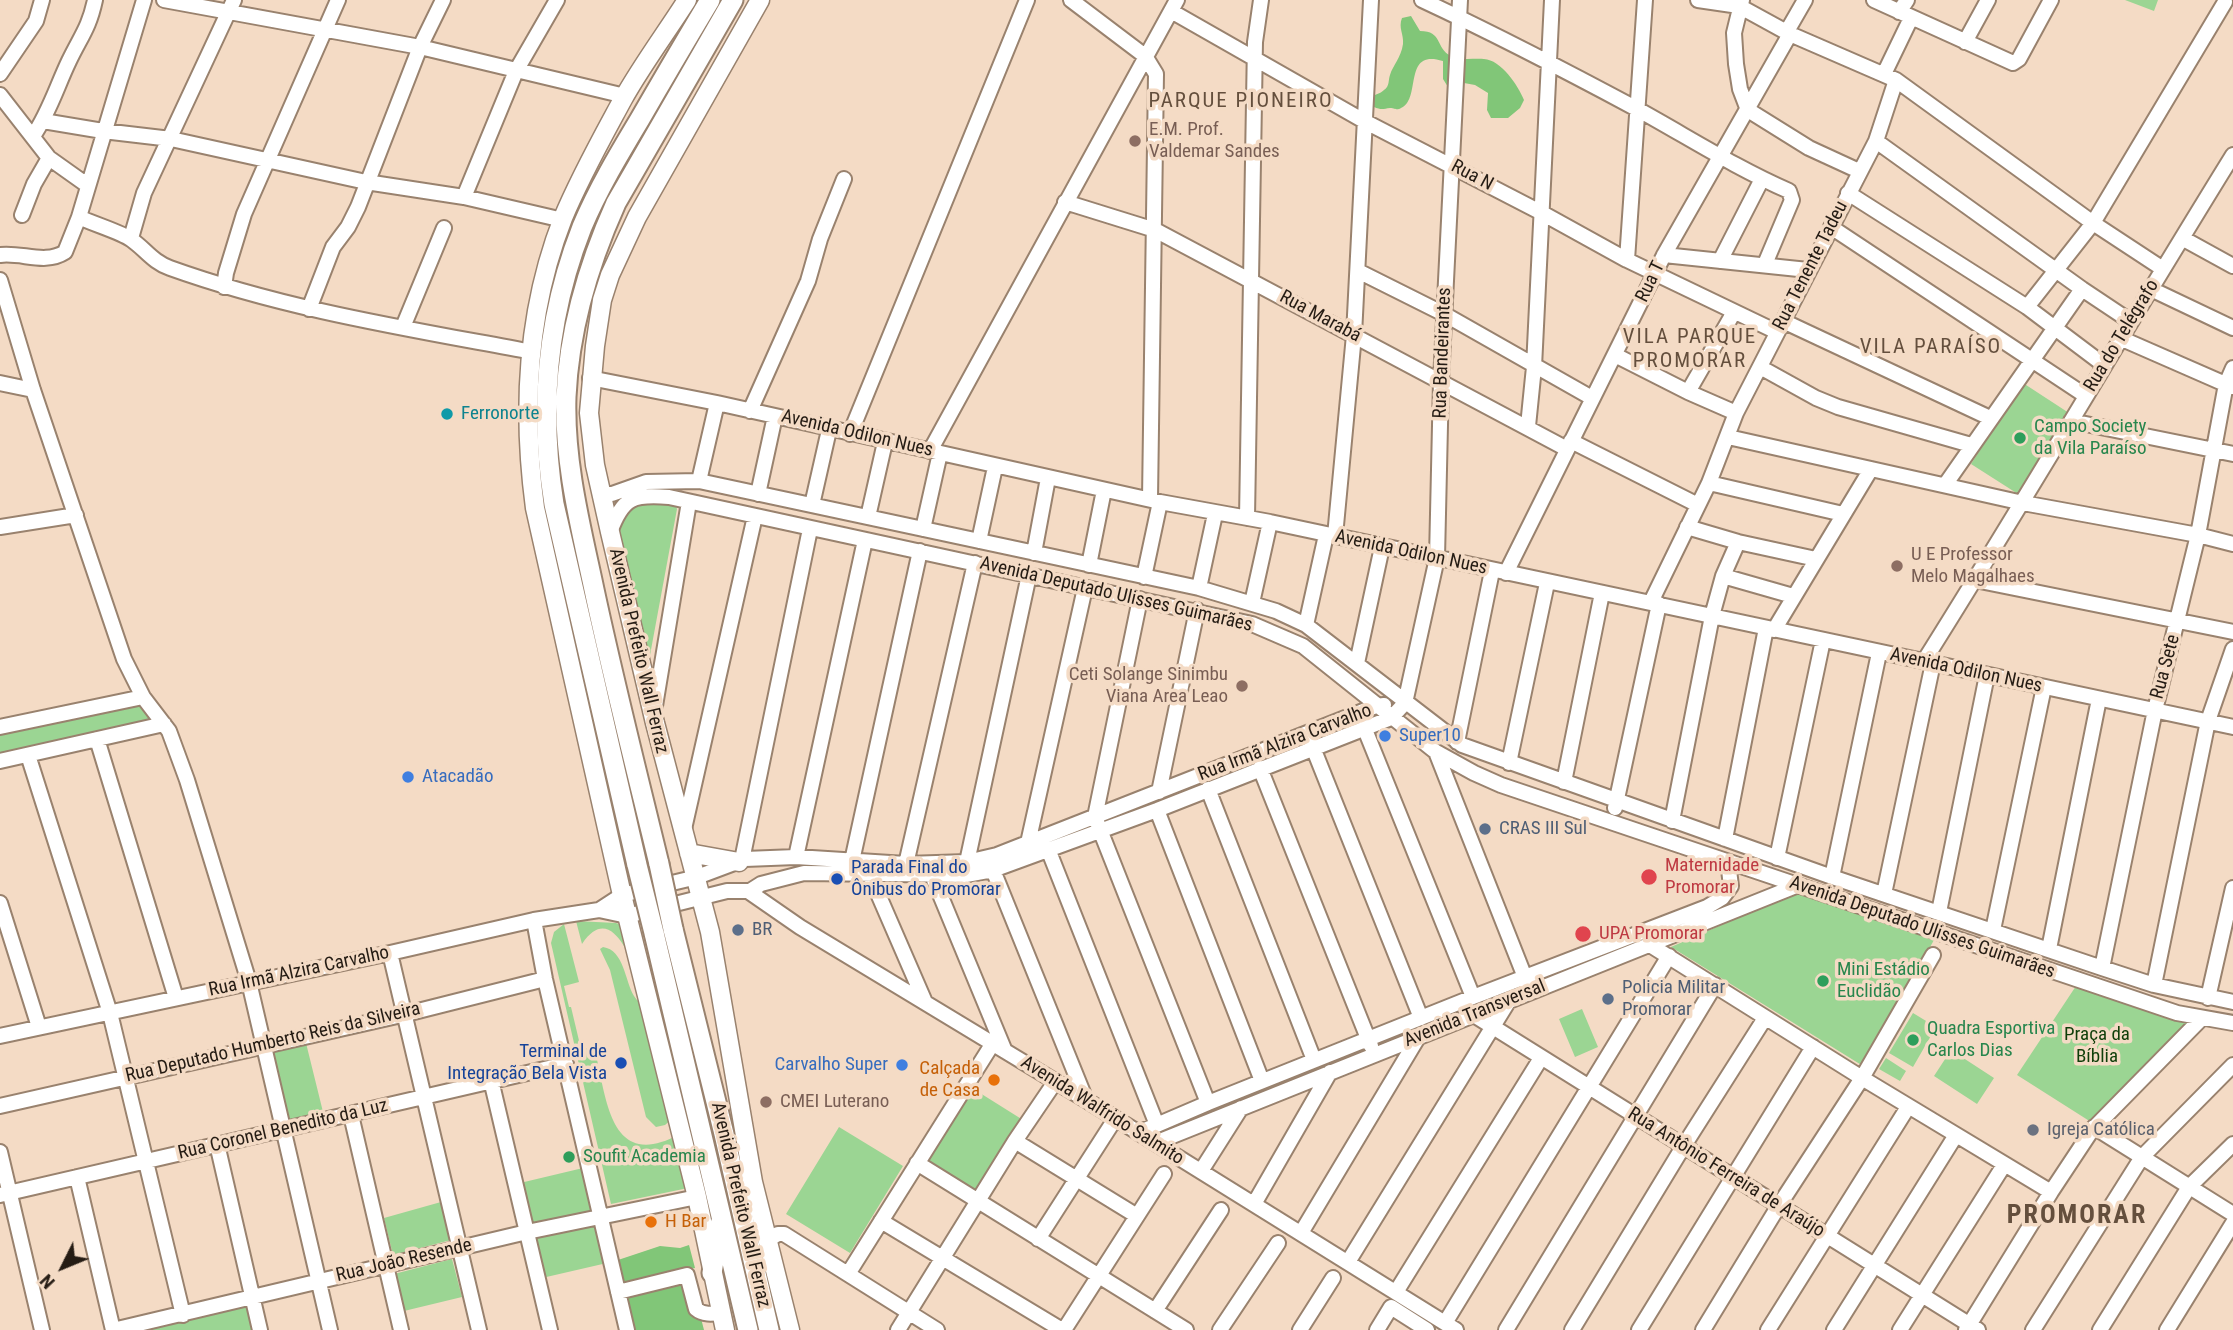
<!DOCTYPE html>
<meta charset="utf-8">
<style>
body{margin:0}
#map{position:relative;width:2233px;height:1330px;overflow:hidden;background:#f4dbc5;font-family:"Roboto Condensed",sans-serif}
canvas{display:block}
.north{position:absolute;left:28px;top:1232px;width:70px;height:70px;-webkit-text-stroke:5px #f4dbc5;paint-order:stroke;rotate:227deg;font-size:19px;font-weight:700;line-height:28px;text-align:center;color:#251c14}
.north::after{content:'';display:block;margin:auto;width:24px;height:32px;background:#251c14;clip-path:polygon(50% 0,100% 100%,50% 72%,0 100%)}
</style>
<div id="map">
<canvas width="2233" height="1330"></canvas>
<div class="north">N</div>
</div>
<script>
const ctx = document.querySelector('canvas').getContext('2d');
ctx.lineJoin = 'round';
function fill(path, color) {
  ctx.fillStyle = color;
  ctx.fill(path, 'evenodd');
}
function strokePath(path, color, width, dash) {
  ctx.strokeStyle = color;
  ctx.lineWidth = width;
  ctx.lineCap = dash ? 'butt' : 'round';
  ctx.setLineDash(dash || []);
  ctx.stroke(path);
}
function drawText(font, color, halo, rows, align = 'center') {
  ctx.font = font + ' "Roboto Condensed",sans-serif';
  ctx.lineWidth = 7;
  ctx.setLineDash([]);
  ctx.textBaseline = 'middle';
  ctx.strokeStyle = halo;
  ctx.fillStyle = color;
  for (const [text, x, y, turn = 0] of rows) {
    ctx.save();
    ctx.translate(x, y);
    ctx.rotate((+turn || 0) * Math.PI / 180);
    ctx.textAlign = isNaN(turn) ? turn : align;
    if (halo) ctx.strokeText(text, 0, 0);
    ctx.fillText(text, 0, 0);
    ctx.restore();
  }
}
fill(new Path2D(`
 M 2125,0 L 2158,0 L 2154,11 Z
 M 2023,383 L 2069,413 L 2018,494 L 1971,464 Z
 M 674,500 L 677,509 L 648,666 L 617,530 L 629,503 Z
 M 137,700 L 156,721 L 0,756 L 0,730 Z
 M 1797,892 L 1934,940 L 1863,1066 L 1671,947 Z
 M 576,921 L 616,923 L 623,926 L 638,975 C 628,952 609,904 582,944 Z
 M 564,924 L 579,982 L 564,986 L 569,1007 L 571,1007 L 581,1049 L 594,1047 C 607,1096 608,1173 680,1134 L 693,1187 L 611,1204 L 551,943 L 554,932 Z
 M 603,947 C 624,950 625,981 634,996 C 637,1001 642,1005 646,1008 L 672,1119 L 665,1125 L 656,1127 L 646,1117 L 610,970 L 600,949 Z
 M 2076,986 L 2194,1021 L 2091,1122 L 2017,1075 Z
 M 1582,1009 L 1598,1047 L 1575,1057 L 1559,1019 Z
 M 1913,1013 L 1936,1027 L 1913,1067 L 1889,1053 Z
 M 306,1043 L 324,1116 L 288,1125 L 269,1052 Z
 M 1951,1050 L 1994,1078 L 1977,1104 L 1934,1076 Z
 M 1886,1058 L 1906,1071 L 1900,1081 L 1879,1069 Z
 M 972,1088 L 1023,1120 L 978,1193 L 927,1161 Z
 M 839,1127 L 903,1166 L 850,1253 L 786,1214 Z
 M 583,1168 L 593,1211 L 530,1225 L 520,1183 Z
 M 441,1202 L 451,1240 L 393,1255 L 384,1218 Z
 M 597,1225 L 607,1263 L 542,1278 L 534,1238 Z
 M 452,1259 L 462,1297 L 404,1311 L 394,1274 Z
 M 251,1300 L 258,1330 L 115,1330 Z`), '#9bd593');
fill(new Path2D(`
 M 1411,16 L 1420,31 C 1443,31 1435,48 1451,56 C 1461,61 1473,58 1484,59 C 1501,60 1518,85 1524,100 L 1520,108 L 1508,118 L 1491,118 L 1487,110 L 1488,93 L 1475,85 L 1453,81 L 1448,87 L 1443,79 L 1443,61 C 1402,48 1422,99 1401,108 C 1396,111 1396,108 1390,108 C 1383,109 1381,110 1374,107 L 1370,98 C 1375,94 1380,94 1384,90 C 1390,86 1388,80 1390,75 C 1393,65 1401,58 1403,44 C 1404,34 1398,28 1402,18 Z
 M 689,1245 L 695,1268 L 624,1284 L 618,1260 L 660,1246 L 680,1248 Z
 M 691,1279 L 704,1330 L 635,1330 L 627,1294 Z`), '#81c678');
const minor = new Path2D(`
 M 164,0 L 420,47 L 625,96
 M 1071,0 L 1145,56 L 1156,74 L 1150,499
 M 1422,0 C 1495,34 1566,71 1637,109 C 1688,137 1736,168 1789,191 L 1792,200 L 1765,264
 M 1698,0 L 1739,6 L 1790,34 L 1896,80 L 2093,223 L 2163,269
 M 1742,0 L 1734,33 L 1736,64 L 1740,89 L 1748,110 L 1809,148 L 1859,171
 M 1874,0 L 2013,63 L 2019,59 L 2051,0
 M 1171,11 L 1364,121 L 1542,213 L 1627,260 L 1777,332
 M 1899,12 L 1907,0
 M 1786,33 L 1805,0
 M 1965,42 L 1988,0
 M 0,74 L 36,21 L 42,0
 M 1884,74 L 1911,18
 M 0,95 L 49,158 L 87,185
 M 43,121 L 103,131 L 171,139 L 366,182 L 464,197 L 563,220
 M 33,136 C 49,113 57,86 69,61 C 81,36 89,28 95,0
 M 1876,141 L 2082,289 L 2130,321
 M 1848,193 L 2027,307 L 2104,365
 M 464,197 L 516,71 L 557,0
 M 1065,202 L 1155,230 L 1567,449
 M 22,215 L 34,184 L 49,158
 M 79,217 C 93,224 121,232 132,240 C 146,250 153,262 170,268 C 287,310 410,329 532,352
 M 1831,227 L 2086,396
 M 131,238 L 144,193 L 234,0
 M 2182,238 L 2233,266
 M 0,255 C 22,252 45,265 65,252 L 79,217 L 144,0
 M 1664,255 L 1808,270
 M 1627,260 L 1645,0
 M 1720,261 L 1762,179
 M 1358,271 L 1444,314 L 1592,398
 M 0,280 L 33,390 L 124,659 L 143,697 L 169,731 L 187,780 L 249,982 L 330,1330
 M 224,287 L 226,273 L 244,214 L 338,0
 M 2151,289 L 2233,328
 M 2027,307 L 2093,223 L 2225,2
 M 309,309 L 333,247 L 348,227 L 358,207 L 420,47 L 443,0
 M 1783,321 L 1990,418
 M 403,327 L 444,228
 M 2120,338 L 2232,387
 M 1615,355 L 1688,392 L 1736,413
 M 1760,367 L 1816,398 L 1838,407 L 1971,445
 M 590,378 L 717,403 L 1160,502 L 1270,522 L 2233,727
 M 0,383 L 33,390
 M 1688,392 L 1734,312
 M 750,411 L 808,281 L 820,239 L 844,179
 M 2071,421 L 2233,454
 M 1528,426 L 1534,367 L 1552,0
 M 850,434 L 1027,0
 M 1728,437 L 2023,503 L 2198,535 L 2233,544
 M 1571,441 L 1698,505
 M 930,451 L 1177,0
 M 699,481 L 717,403
 M 1709,483 L 1843,514
 M 1945,485 L 2082,289
 M 600,490 L 604,494 L 612,494 L 646,482 L 699,481 L 1199,588 L 1276,611 L 1306,625 L 1462,745 L 1832,877 L 2102,968 L 2154,985 L 2233,1002
 M 758,494 L 775,416
 M 812,505 L 829,430
 M 868,517 L 885,442
 M 1247,518 L 1255,42 L 1261,0
 M 0,527 L 76,515
 M 1687,527 L 1738,542 L 1816,559
 M 923,529 L 940,453
 M 610,532 C 623,497 633,494 669,497 L 1252,624 L 1303,646 L 1436,752 L 1474,773 L 1501,785 L 2177,1013 L 2233,1023
 M 1335,536 L 1354,335 L 1371,0
 M 979,541 L 995,467
 M 1034,553 L 1048,478
 M 1089,565 L 1104,490
 M 1506,573 L 1664,255 L 1790,34
 M 1723,576 L 1793,596
 M 1144,577 L 1160,502
 M 1975,580 L 2233,632
 M 1199,588 L 1215,514
 M 1140,599 L 1095,817 L 1208,1103
 M 1651,602 L 1709,483 L 1736,413 L 1876,141 L 1896,80
 M 1252,603 L 1270,522
 M 1306,625 L 1326,535
 M 1774,630 L 1871,469
 M 1924,661 C 2029,494 2129,323 2233,155
 M 1357,663 L 1382,547
 M 1405,703 L 1437,558 L 1441,381 L 1460,0
 M 654,712 L 689,502
 M 0,727 L 143,697
 M 1364,727 L 1473,997
 M 97,739 L 176,998
 M 1310,740 L 1421,1018
 M 1457,742 L 1492,571
 M 1436,752 L 1528,985
 M 28,755 L 110,1013 L 183,1315
 M 0,761 L 164,724
 M 1509,763 L 1547,583
 M 1260,768 L 1371,1046
 M 1564,782 L 1602,593
 M 1208,789 L 1314,1060
 M 1159,792 L 1197,610
 M 1615,808 L 1659,604
 M 1157,810 L 1262,1081
 M 1672,821 L 1712,616 L 1723,576 L 1738,542
 M 684,829 L 755,516
 M 1725,839 L 1766,628
 M 1028,843 L 1085,588
 M 1048,849 L 1157,1125
 M 796,857 L 865,540
 M 1777,858 L 1823,640
 M 742,860 L 810,529
 M 852,861 L 920,551
 M 967,862 L 1029,575
 M 906,864 L 975,563
 M 993,870 L 1086,1100
 M 869,873 L 925,1002
 M 932,875 L 1004,1049
 M 1832,877 L 1879,653
 M 748,891 L 800,927 L 1086,1100 L 1456,1330
 M 1884,894 L 1933,663
 M 0,903 L 39,1027
 M 599,910 L 622,895 L 697,877 L 745,859 L 796,857 L 906,864 L 967,862 L 997,855 L 1376,706 L 1384,705
 M 1939,912 L 1987,675
 M 534,920 L 545,979 L 627,1330
 M 1993,930 L 2044,687
 M 1650,945 L 1862,1078 L 2051,1192
 M 2049,949 L 2099,699
 M 390,953 L 479,1330
 M 2102,968 L 2155,710 L 2198,535 L 2226,384 L 2233,368
 M 2154,985 L 2208,721 L 2233,649
 M 2208,998 L 2233,888
 M 1474,1015 L 1978,1330
 M 0,1036 L 390,953 L 534,920 L 599,910 L 627,916 L 727,891 L 750,891 L 761,884 L 804,873 L 966,875 L 993,870 L 1157,810 L 1391,718 L 1405,703
 M 491,1080 L 550,1330
 M 0,1106 L 406,1014 L 545,979
 M 351,1115 L 401,1330
 M 2094,1127 L 2233,1214
 M 1138,1133 L 1208,1103 L 1473,997 L 1707,907 L 1722,898 L 1731,886 L 1729,870 L 1723,861
 M 1015,1141 L 1137,1216
 M 1155,1143 L 1796,886
 M 217,1144 L 260,1330
 M 0,1152 L 42,1330
 M 917,1163 L 1186,1330
 M 1201,1171 L 1241,1108
 M 77,1177 L 113,1330
 M 0,1195 L 566,1064
 M 1254,1204 L 1330,1072
 M 881,1221 L 1062,1330
 M 1301,1233 L 1419,1036
 M 1038,1239 L 1115,1119
 M 767,1240 L 778,1234 L 784,1234 L 937,1330
 M 1348,1262 L 1508,1002
 M 848,1274 L 993,1043
 M 618,1292 L 687,1275 L 696,1309 C 703,1315 712,1314 721,1313
 M 1396,1292 L 1541,1058
 M 1155,1311 L 1221,1210
 M 1445,1323 L 1669,956
 M 113,1330 L 527,1232 L 697,1197
 M 898,1330 L 1015,1141 L 1055,1082
 M 1064,1330 L 1164,1174
 M 1220,1330 L 1278,1243
 M 1300,1330 L 1333,1278
 M 1377,1330 L 1391,1307 L 1427,1330
 M 1506,1330 L 1715,985
 M 1572,1330 L 1683,1147 L 1765,1018
 M 1639,1330 L 1813,1047
 M 1703,1330 L 1778,1207 L 1862,1078 L 1933,955
 M 1768,1330 L 1908,1107
 M 1834,1330 L 1956,1135
 M 1900,1330 L 2004,1165
 M 1966,1330 L 2051,1192 L 2092,1130 L 2201,1019
 M 2033,1330 L 2142,1157 L 2233,1065
 M 2100,1330 L 2189,1187 L 2233,1144
 M 2167,1330 L 2233,1223`);
const major = new Path2D(`
 M 687,0 C 666,33 642,65 623,99 C 602,138 580,177 563,218 C 527,310 522,411 535,508 L 622,895 L 697,1197 L 725,1330
 M 760,0 L 637,217 L 610,275 L 602,300 L 595,346 L 589,413 L 595,465 L 610,532 L 655,723 L 710,932 L 753,1182 L 790,1330
 M 689,853 L 739,862`);
const highway = new Path2D(`
 M 659,864 C 636,769 612,675 592,580 C 579,520 564,459 566,397 C 569,330 589,263 616,203 L 733,0
 M 637,865 L 554,504 C 539,411 547,316 582,227 C 598,189 619,154 640,119 C 663,79 686,40 710,0
 M 673,929 L 724,1134 L 769,1330
 M 654,933 L 748,1330
 M 712,1273 L 720,1224`);
strokePath(minor, '#99826e', 18);
strokePath(major, '#99826e', 21);
strokePath(highway, '#99826e', 23);
strokePath(minor, '#fff', 14);
strokePath(major, '#fff', 18);
strokePath(highway, '#fff', 19);
const highwayBridge = new Path2D(`
 M 659,864 L 673,929
 M 637,865 L 654,933`);
strokePath(highwayBridge, '#99826e', 23, []);
strokePath(highwayBridge, '#fff', 19);
for (const [x, y, r, color] of [
 [1135,141,7,"#8d6e63"],
 [447,414,7,"#0f9aa8"],
 [2020,438,7,"#2e9e5b"],
 [1897,566,7,"#8d6e63"],
 [1242,686,7,"#8d6e63"],
 [1385,736,7,"#3f7fe0"],
 [408,777,7,"#3f7fe0"],
 [1485,829,7,"#5c6f8a"],
 [1649,877,9,"#e0444e"],
 [837,879,7,"#1a4fb4"],
 [738,930,7,"#5c6f8a"],
 [1583,934,9,"#e0444e"],
 [1823,981,7,"#2e9e5b"],
 [1608,999,7,"#5c6f8a"],
 [1913,1040,7,"#2e9e5b"],
 [621,1063,7,"#1a4fb4"],
 [902,1065,7,"#3f7fe0"],
 [994,1080,7,"#e8710a"],
 [766,1102,7,"#8d6e63"],
 [2033,1130,7,"#6b7280"],
 [569,1157,7,"#2e9e5b"],
 [651,1222,7,"#e8710a"]
]) {
  const dot = new Path2D();
  dot.arc(x, y, r, 0, 2 * Math.PI);
  ctx.fillStyle = color;
  ctx.fill(dot);
  strokePath(dot, '#f4dbc5', 2.5);
}
drawText('19px', '#785e54', '#f4dbc5', [
 ["E.M. Prof.",1149,130],
 ["Valdemar Sandes",1149,152],
 ["U E Professor",1911,555],
 ["Melo Magalhaes",1911,577],
 ["Ceti Solange Sinimbu",1228,675,"right"],
 ["Viana Area Leao",1228,697,"right"],
 ["CMEI Luterano",780,1102]
], 'left');
drawText('19px', '#251c14', '#f4dbc5', [
 ["Rua N",1472,176,28],
 ["Rua Tenente Tadeu",1811,266,-63],
 ["Rua T",1651,282,-64],
 ["Rua Marabá",1320,317,28],
 ["Rua do Telégrafo",2122,336,-59],
 ["Rua Bandeirantes",1443,353,-88],
 ["Avenida Odilon Nues",857,434,13],
 ["Avenida Odilon Nues",1411,553,12],
 ["Avenida Deputado Ulisses Guimarães",1116,595,13],
 ["Avenida Prefeito Wall Ferraz",638,651,77],
 ["Rua Sete",2166,667,-75],
 ["Avenida Odilon Nues",1966,671,12],
 ["Rua Irmã Alzira Carvalho",1285,743,-21],
 ["Avenida Deputado Ulisses Guimarães",1922,928,19],
 ["Rua Irmã Alzira Carvalho",299,972,-12],
 ["Avenida Transversal",1475,1014,-22],
 ["Rua Deputado Humberto Reis da Silveira",273,1043,-13],
 ["Avenida Walfrido Salmito",1102,1111,32],
 ["Rua Coronel Benedito da Luz",283,1130,-13],
 ["Rua Antônio Ferreira de Araújo",1726,1173,32],
 ["Avenida Prefeito Wall Ferraz",740,1205,77],
 ["Rua João Resende",404,1261,-13]
]);
drawText('19px', '#0d838f', '#f4dbc5', [
 ["Ferronorte",461,414]
], 'left');
drawText('19px', '#27864d', '#f4dbc5', [
 ["Campo Society",2034,427],
 ["da Vila Paraíso",2034,449],
 ["Mini Estádio",1837,970],
 ["Euclidão",1837,992],
 ["Quadra Esportiva",1927,1029],
 ["Carlos Dias",1927,1051],
 ["Soufit Academia",583,1157]
], 'left');
drawText('19px', '#366cbe', '#f4dbc5', [
 ["Super10",1399,736],
 ["Atacadão",422,777],
 ["Carvalho Super",888,1065,"right"]
], 'left');
drawText('19px', '#4e5e75', '#f4dbc5', [
 ["CRAS III Sul",1499,829],
 ["BR",752,930],
 ["Policia Militar",1622,988],
 ["Promorar",1622,1010]
], 'left');
drawText('19px', '#be3a42', '#f4dbc5', [
 ["Maternidade",1665,866],
 ["Promorar",1665,888],
 ["UPA Promorar",1599,934]
], 'left');
drawText('19px', '#164399', '#f4dbc5', [
 ["Parada Final do",851,868],
 ["Ônibus do Promorar",851,890],
 ["Terminal de",607,1052,"right"],
 ["Integração Bela Vista",607,1074,"right"]
], 'left');
drawText('19px', '#0f3e09', '#f4dbc5', [
 ["Praça da",2097,1035],
 ["Bíblia",2097,1057]
]);
drawText('19px', '#c56008', '#f4dbc5', [
 ["Calçada",980,1069],
 ["de Casa",980,1091],
 ["H Bar",665,1222,"left"]
], 'right');
drawText('19px', '#5b616d', '#f4dbc5', [
 ["Igreja Católica",2047,1130]
], 'left');
ctx.letterSpacing = '2px';
drawText('21px', '#644f3d', '#f4dbc5', [
 ["PARQUE PIONEIRO",1241,102],
 ["VILA PARQUE",1690,338],
 ["PROMORAR",1690,362],
 ["VILA PARAÍSO",1931,348]
]);
ctx.letterSpacing = '0px';
ctx.letterSpacing = '2px';
drawText('bold 26px', '#644f3d', '#f4dbc5', [
 ["PROMORAR",2077,1216]
]);
ctx.letterSpacing = '0px';
</script>
